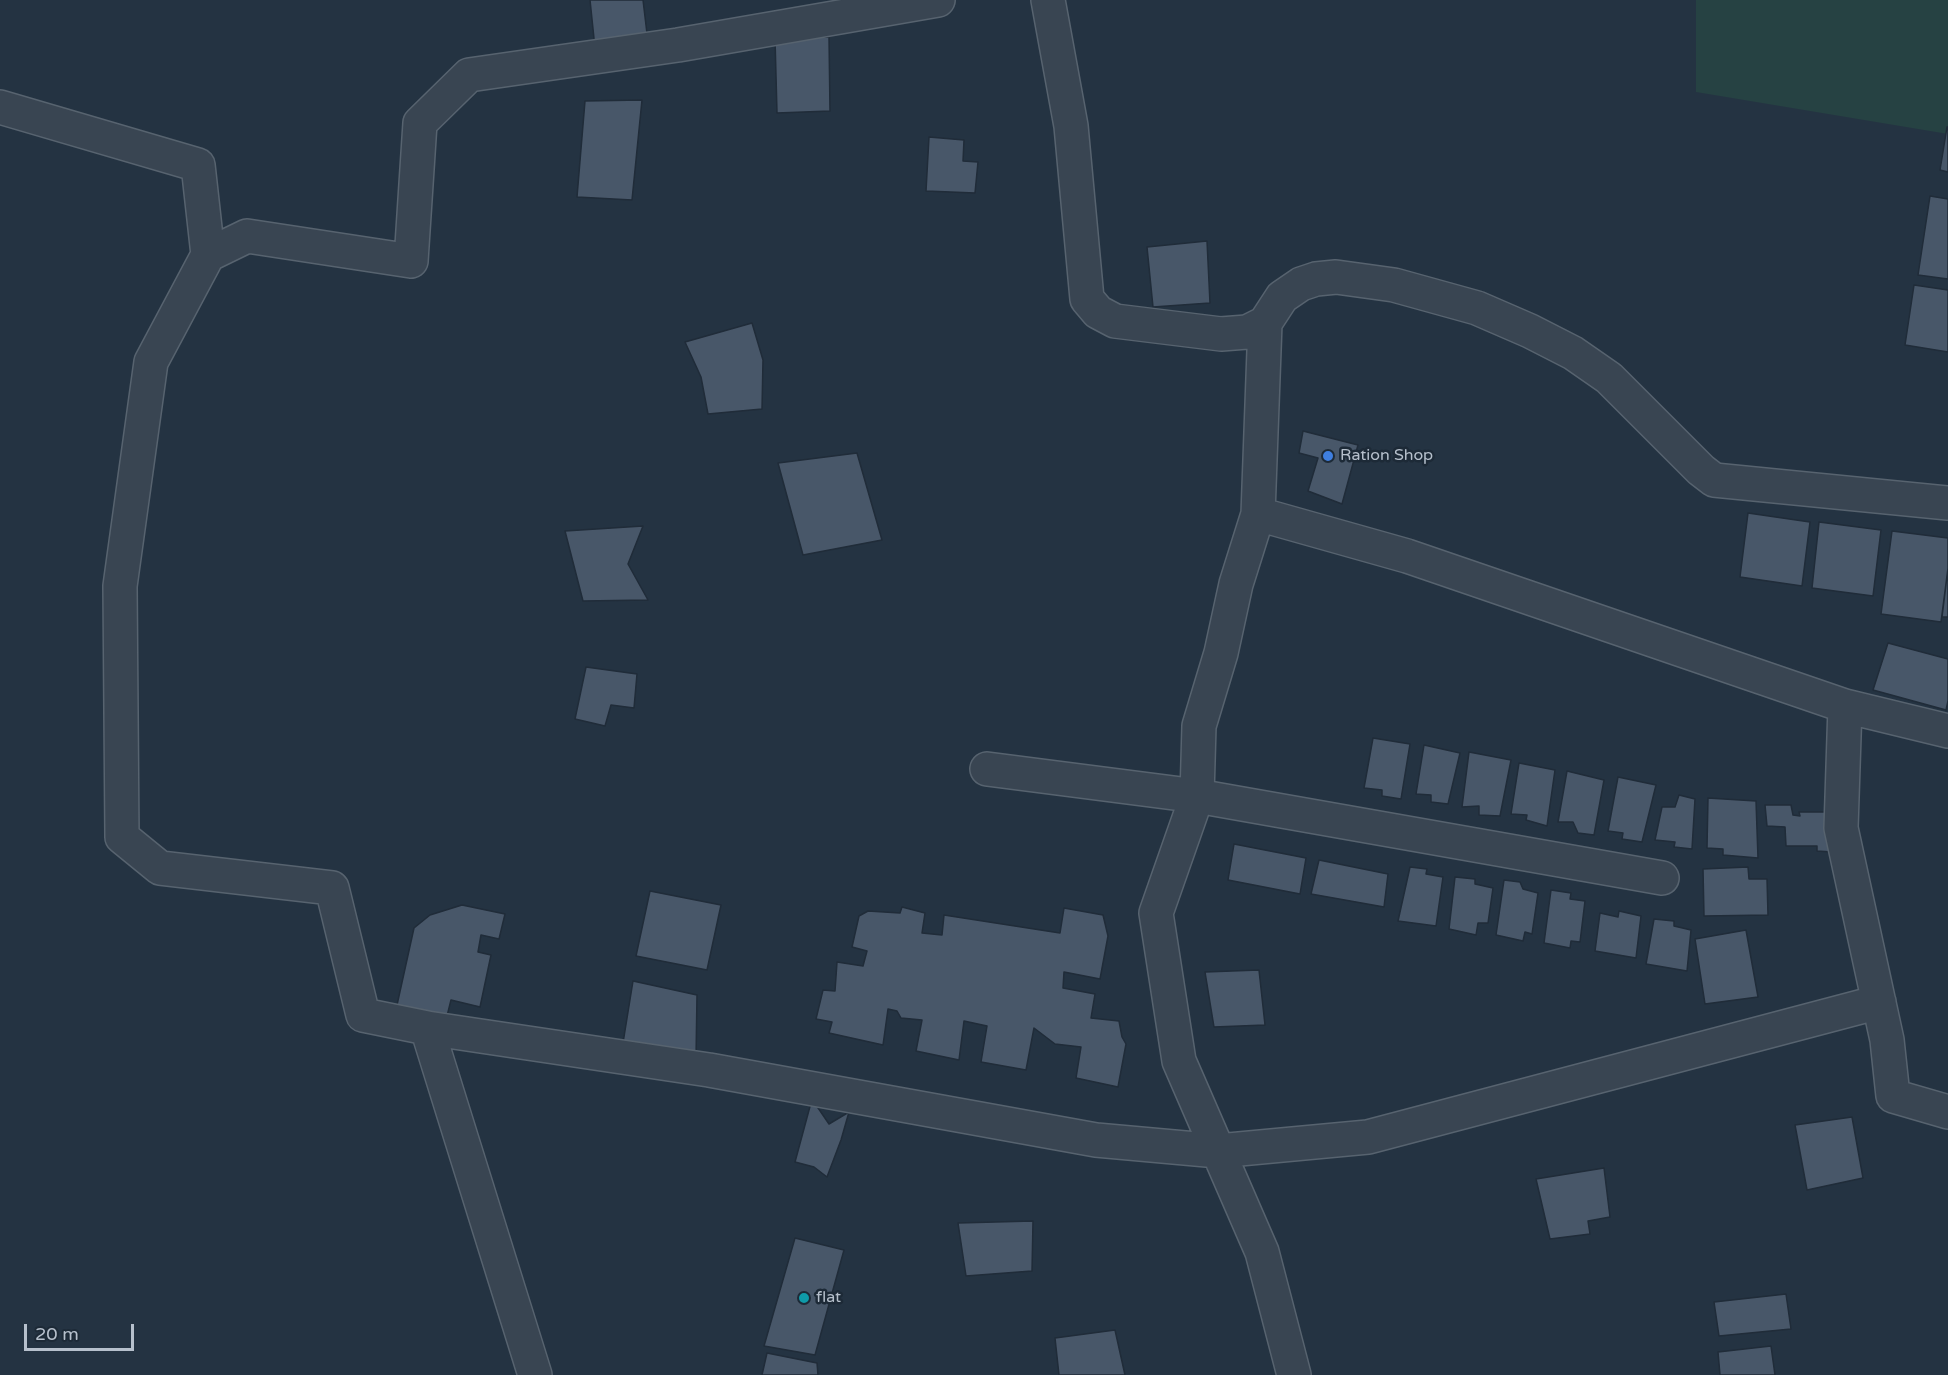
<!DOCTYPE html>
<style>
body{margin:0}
#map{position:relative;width:1948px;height:1375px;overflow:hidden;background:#243342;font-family:"Varela Round",sans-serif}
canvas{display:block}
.scale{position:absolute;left:24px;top:1324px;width:110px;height:27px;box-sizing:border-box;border:3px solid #b6c0cc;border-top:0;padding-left:8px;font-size:18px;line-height:21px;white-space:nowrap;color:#b6c0cc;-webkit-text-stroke:4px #1d2a37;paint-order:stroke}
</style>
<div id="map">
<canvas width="1948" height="1375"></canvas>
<div class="scale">20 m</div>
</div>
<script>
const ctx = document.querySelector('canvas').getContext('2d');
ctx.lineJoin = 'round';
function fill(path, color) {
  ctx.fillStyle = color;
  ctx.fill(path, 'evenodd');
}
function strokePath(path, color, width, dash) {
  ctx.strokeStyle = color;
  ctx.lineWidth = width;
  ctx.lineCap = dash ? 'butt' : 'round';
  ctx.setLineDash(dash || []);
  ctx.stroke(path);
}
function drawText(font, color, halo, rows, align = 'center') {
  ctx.font = font + ' "Varela Round",sans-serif';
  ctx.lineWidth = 5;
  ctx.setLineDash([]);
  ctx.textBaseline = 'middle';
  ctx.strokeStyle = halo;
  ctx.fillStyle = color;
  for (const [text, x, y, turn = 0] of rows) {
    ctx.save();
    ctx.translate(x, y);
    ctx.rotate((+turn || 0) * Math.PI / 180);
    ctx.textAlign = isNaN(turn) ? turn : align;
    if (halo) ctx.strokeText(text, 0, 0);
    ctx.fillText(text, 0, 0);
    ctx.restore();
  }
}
fill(new Path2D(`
 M 1696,0 L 1948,0 L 1948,134 L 1696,92 Z`), '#264243');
const building = new Path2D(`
 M 590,0 L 643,0 L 648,42 L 595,48 Z
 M 829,37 L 830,111 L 777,113 L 775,38 Z
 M 642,100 L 632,200 L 577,197 L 585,101 Z
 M 1947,127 L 1948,127 L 1948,172 L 1940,170 Z
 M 929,137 L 964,140 L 963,161 L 978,162 L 975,193 L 926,191 Z
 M 1930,196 L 1948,199 L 1948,279 L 1918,275 Z
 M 1207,241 L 1210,303 L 1153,307 L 1147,247 Z
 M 1914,285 L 1948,290 L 1948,352 L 1905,345 Z
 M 752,323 L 763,360 L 762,409 L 708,414 L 701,377 L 685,342 Z
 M 1303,431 L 1358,445 L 1342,504 L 1308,491 L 1318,458 L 1299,453 Z
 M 857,453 L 882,540 L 803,555 L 778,463 Z
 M 1748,513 L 1810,522 L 1802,586 L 1740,577 Z
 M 1819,522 L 1881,530 L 1873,596 L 1812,588 Z
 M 643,526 L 628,564 L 648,600 L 583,601 L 565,531 Z
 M 1892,531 L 1948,538 L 1948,568 L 1941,622 L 1881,614 Z
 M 1948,568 L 1948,617 L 1942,617 Z
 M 1888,643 L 1948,659 L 1948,701 L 1946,710 L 1873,690 Z
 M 586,667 L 637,674 L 634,708 L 611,705 L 605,726 L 575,719 Z
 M 1373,738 L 1410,744 L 1401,799 L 1382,796 L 1382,790 L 1364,788 Z
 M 1424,745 L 1460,753 L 1448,804 L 1431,802 L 1431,795 L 1416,794 Z
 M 1469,752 L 1511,760 L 1500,816 L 1479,815 L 1479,806 L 1462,807 Z
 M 1519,763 L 1555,770 L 1547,826 L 1526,820 L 1527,815 L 1511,814 Z
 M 1567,771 L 1604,780 L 1594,835 L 1578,833 L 1573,822 L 1558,822 Z
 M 1618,777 L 1656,785 L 1642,842 L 1622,839 L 1623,833 L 1608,831 Z
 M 1679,795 L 1695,799 L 1692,849 L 1674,847 L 1675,842 L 1655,840 L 1662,807 L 1675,807 Z
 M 1708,798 L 1756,801 L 1758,858 L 1723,855 L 1723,849 L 1707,848 Z
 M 1765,805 L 1791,805 L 1793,815 L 1800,816 L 1799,812 L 1828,812 L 1832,852 L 1817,851 L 1817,846 L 1786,846 L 1785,827 L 1767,826 Z
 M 1234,844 L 1306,858 L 1300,894 L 1228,880 Z
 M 1319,860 L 1388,874 L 1384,907 L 1311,894 Z
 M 1410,867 L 1427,869 L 1426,874 L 1443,877 L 1436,926 L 1398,921 Z
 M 1748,867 L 1749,879 L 1767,879 L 1768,915 L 1704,916 L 1703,869 Z
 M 1455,877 L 1475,879 L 1475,884 L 1493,888 L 1488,923 L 1478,923 L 1476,935 L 1449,929 Z
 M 1504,880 L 1520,882 L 1523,889 L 1538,893 L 1532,934 L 1525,932 L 1523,941 L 1496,935 Z
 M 1551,890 L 1571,893 L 1570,899 L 1585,901 L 1580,942 L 1571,941 L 1570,948 L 1544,943 Z
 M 650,891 L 721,905 L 707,970 L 636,956 Z
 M 462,905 L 505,914 L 499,939 L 481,935 L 478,952 L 491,955 L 480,1007 L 451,1000 L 447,1016 L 397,1005 L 414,928 L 430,915 Z
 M 902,907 L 925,913 L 922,933 L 942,935 L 944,915 L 1060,933 L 1064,908 L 1103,915 L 1108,936 L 1100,979 L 1064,972 L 1063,988 L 1095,994 L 1091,1018 L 1119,1021 L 1122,1037 L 1126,1044 L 1118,1087 L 1076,1078 L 1081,1047 L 1055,1044 L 1034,1028 L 1026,1070 L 981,1062 L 987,1026 L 964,1021 L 959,1060 L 916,1051 L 922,1020 L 901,1018 L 897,1011 L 888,1009 L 883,1045 L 829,1033 L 832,1022 L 816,1019 L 823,990 L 835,991 L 837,962 L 863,966 L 867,951 L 852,947 L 859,916 L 868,911 L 900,913 Z
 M 1619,911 L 1641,916 L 1636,958 L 1595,951 L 1600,913 L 1618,917 Z
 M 1654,919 L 1674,921 L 1674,926 L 1691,930 L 1687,971 L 1646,964 Z
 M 1746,930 L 1758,997 L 1705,1004 L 1695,939 Z
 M 1259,970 L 1265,1025 L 1214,1027 L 1205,972 Z
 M 633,981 L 697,995 L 696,1058 L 623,1043 Z
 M 812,1099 L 829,1124 L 849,1112 L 841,1140 L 827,1177 L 814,1167 L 795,1162 Z
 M 1852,1117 L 1863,1178 L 1807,1190 L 1795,1125 Z
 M 1604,1168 L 1610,1217 L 1588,1221 L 1590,1234 L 1550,1239 L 1536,1179 Z
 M 1033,1221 L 1032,1271 L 966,1276 L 958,1223 Z
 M 795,1238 L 844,1250 L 815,1355 L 764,1346 Z
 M 1786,1294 L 1791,1329 L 1719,1336 L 1714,1302 Z
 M 1115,1330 L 1125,1375 L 1059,1375 L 1055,1338 Z
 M 1771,1346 L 1775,1375 L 1720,1375 L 1718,1352 Z
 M 767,1353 L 817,1363 L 818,1375 L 762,1375 Z`);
fill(building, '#485769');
strokePath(building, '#202c39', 1.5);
const minor = new Path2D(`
 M 1048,0 L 1071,126 L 1087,299 L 1098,312 L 1115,321 L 1221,334 L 1247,332 L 1265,323 L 1282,297 L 1301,284 L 1316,279 L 1336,277 L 1394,285 L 1477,308 L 1530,331 L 1573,353 L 1609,378 L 1701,470 L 1714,480 L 1948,503
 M 0,107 L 198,165 L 208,255 L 247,236 L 411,261 L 420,123 L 469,75 L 678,45 L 938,0
 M 208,255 L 151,362 L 120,586 L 122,837 L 160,868 L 332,888 L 363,1015 L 427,1028 L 535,1375
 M 1258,514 L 1265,323
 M 1845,706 L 1841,828 L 1887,1040 L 1893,1096 L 1948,1112
 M 987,769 L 1197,796 L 1662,878
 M 427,1028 L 709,1070 L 1096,1140 L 1218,1151 L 1368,1137 L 1879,1002
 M 1294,1375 L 1262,1252 L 1179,1061 L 1156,913 L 1197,796 L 1199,726 L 1221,653 L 1236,584 L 1258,514 L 1407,556 L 1845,706 L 1948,731`);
strokePath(minor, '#57636f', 36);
strokePath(minor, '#394552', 33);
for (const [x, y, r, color] of [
 [1328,456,6,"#3f7fe0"],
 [804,1298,6,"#0f9aa8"]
]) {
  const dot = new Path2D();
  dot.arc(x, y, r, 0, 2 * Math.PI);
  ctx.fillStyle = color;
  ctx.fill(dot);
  strokePath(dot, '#1d2a37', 2);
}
drawText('16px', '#b6c0cc', '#1d2a37', [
 ["Ration Shop",1340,456],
 ["flat",816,1298]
], 'left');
</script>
